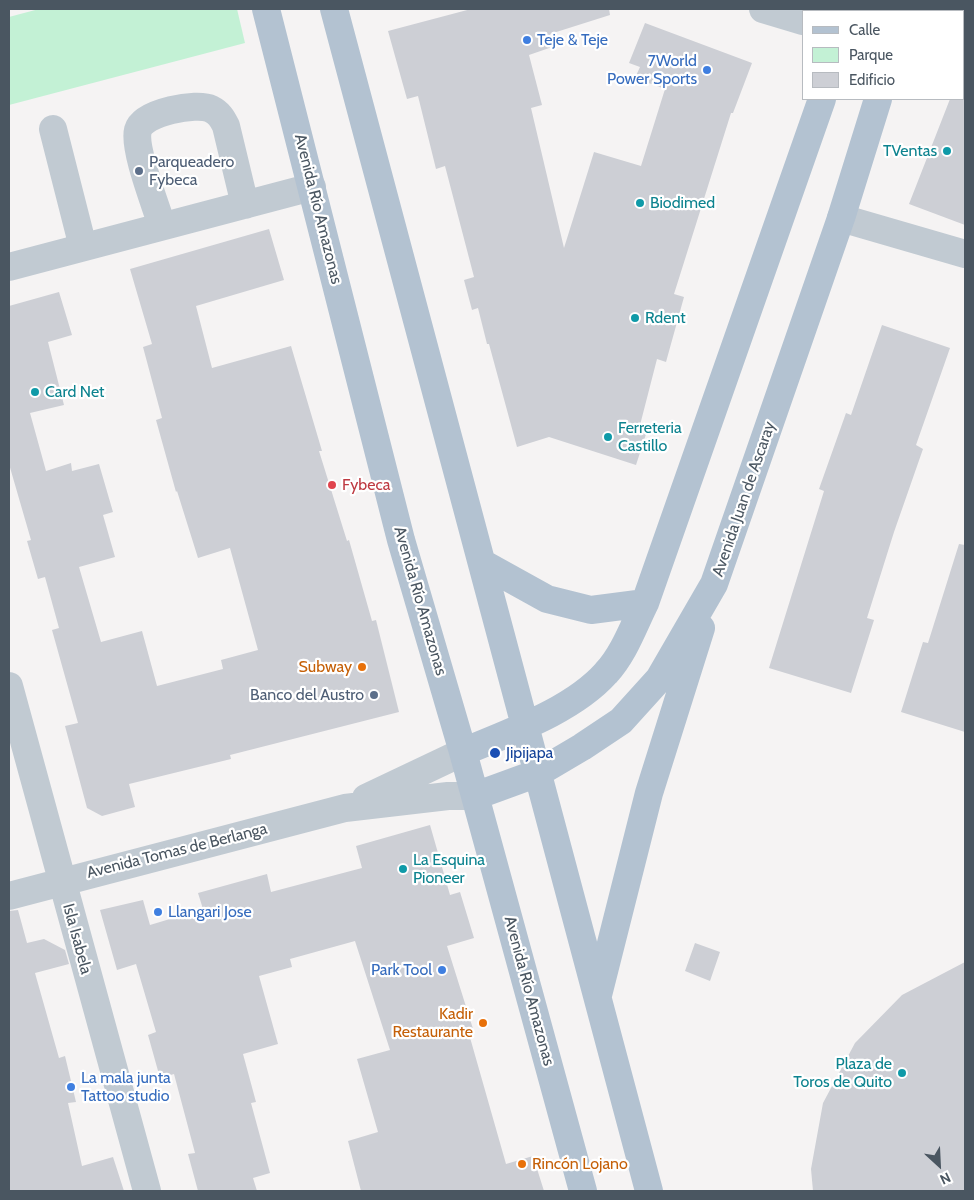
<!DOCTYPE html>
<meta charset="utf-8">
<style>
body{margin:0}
#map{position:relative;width:974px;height:1200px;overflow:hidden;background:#f5f3f3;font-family:Cabin,sans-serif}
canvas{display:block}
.frame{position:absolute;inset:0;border:10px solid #4a5661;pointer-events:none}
.legend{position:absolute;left:802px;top:10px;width:162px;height:90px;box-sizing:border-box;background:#fff;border:1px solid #b7bbc0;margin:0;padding:6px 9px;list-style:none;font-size:15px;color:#4a5661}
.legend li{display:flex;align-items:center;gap:10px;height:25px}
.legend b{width:25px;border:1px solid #b7bbc0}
.north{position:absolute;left:914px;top:1140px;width:50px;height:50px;-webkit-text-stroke:4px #fff;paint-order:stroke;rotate:155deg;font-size:14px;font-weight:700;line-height:20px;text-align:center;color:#4a5661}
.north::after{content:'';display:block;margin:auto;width:18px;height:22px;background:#4a5661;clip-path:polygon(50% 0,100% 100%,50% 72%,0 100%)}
</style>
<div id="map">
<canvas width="974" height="1200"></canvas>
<div class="frame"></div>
<ul class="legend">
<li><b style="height:6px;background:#b3c2d1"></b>Calle</li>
<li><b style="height:14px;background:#c3f1d5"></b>Parque</li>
<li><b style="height:14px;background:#cdcfd5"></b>Edificio</li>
</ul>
<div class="north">N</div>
</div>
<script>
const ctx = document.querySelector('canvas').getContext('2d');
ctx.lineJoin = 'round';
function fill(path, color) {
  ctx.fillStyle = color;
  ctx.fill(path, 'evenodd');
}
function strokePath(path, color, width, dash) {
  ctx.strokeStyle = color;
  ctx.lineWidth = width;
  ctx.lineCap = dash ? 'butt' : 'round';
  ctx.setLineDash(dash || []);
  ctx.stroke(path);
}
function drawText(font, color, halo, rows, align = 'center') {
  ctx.font = font + ' Cabin,sans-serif';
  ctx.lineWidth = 4.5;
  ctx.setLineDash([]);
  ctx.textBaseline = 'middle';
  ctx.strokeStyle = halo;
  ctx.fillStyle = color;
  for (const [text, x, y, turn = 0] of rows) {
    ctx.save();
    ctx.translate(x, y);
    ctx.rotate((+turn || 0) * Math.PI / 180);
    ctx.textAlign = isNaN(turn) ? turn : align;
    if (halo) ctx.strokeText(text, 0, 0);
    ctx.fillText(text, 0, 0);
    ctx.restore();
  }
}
fill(new Path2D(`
 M 39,9 L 237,9 L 245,43 L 9,105 L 9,17 Z`), '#c3f1d5');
fill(new Path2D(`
 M 471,9 L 609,9 L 610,15 L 550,34 L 555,46 L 529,55 L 542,105 L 531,108 L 564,248 L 594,152 L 641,166 L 665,89 L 635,78 L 640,67 L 629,63 L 645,23 L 752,63 L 733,113 L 731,113 L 674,294 L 684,297 L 666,362 L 657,359 L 639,429 L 647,431 L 636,465 L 549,437 L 517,447 L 489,344 L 487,344 L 478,308 L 472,310 L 464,280 L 474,277 L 445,166 L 436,169 L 418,96 L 407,99 L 388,31 Z
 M 963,64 L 965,65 L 965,225 L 909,204 L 950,99 L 963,99 Z
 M 269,229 L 284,280 L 196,306 L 212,368 L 291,346 L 322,451 L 319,451 L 347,541 L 349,540 L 372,621 L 376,620 L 399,712 L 230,755 L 231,759 L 129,784 L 135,807 L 102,816 L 87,808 L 65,726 L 78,723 L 52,630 L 59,628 L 45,577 L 38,579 L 27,541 L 31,540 L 9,464 L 9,306 L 59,292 L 72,335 L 48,342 L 64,405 L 30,413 L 46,471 L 71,463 L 72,471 L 99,464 L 113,512 L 103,515 L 115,557 L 79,567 L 101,642 L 142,631 L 157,686 L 223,669 L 221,660 L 258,650 L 230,548 L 198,558 L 177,491 L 176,492 L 156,420 L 162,418 L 143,347 L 152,344 L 130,269 Z
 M 882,325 L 950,348 L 916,445 L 923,449 L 894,532 L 867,618 L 874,620 L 851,693 L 769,668 L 824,491 L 819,489 L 846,413 L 851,415 Z
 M 959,544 L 965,545 L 965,732 L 901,712 L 923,642 L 928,643 Z
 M 430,825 L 450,895 L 460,892 L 474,938 L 447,946 L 474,1032 L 469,1034 L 506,1164 L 533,1156 L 544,1191 L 361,1191 L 348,1141 L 378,1132 L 357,1059 L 390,1050 L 355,941 L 290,959 L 292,967 L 259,976 L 278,1044 L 243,1054 L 256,1102 L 251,1103 L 270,1173 L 253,1178 L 257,1191 L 198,1191 L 188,1154 L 195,1153 L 174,1074 L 160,1078 L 148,1035 L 156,1032 L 136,964 L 117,970 L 100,910 L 143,900 L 150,925 L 203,909 L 198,893 L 267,874 L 271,892 L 362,868 L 356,846 Z
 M 18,910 L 27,943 L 44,939 L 65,950 L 69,964 L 35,973 L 59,1058 L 65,1056 L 76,1102 L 68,1103 L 82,1166 L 113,1157 L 124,1191 L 9,1191 L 9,911 Z
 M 695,943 L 720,952 L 710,981 L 685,971 Z
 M 965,962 L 965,1191 L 813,1191 L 811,1169 L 823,1103 L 855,1043 L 902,995 Z`), '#cdcfd5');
strokePath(new Path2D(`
 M 763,9 L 803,21
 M 953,9 L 962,11
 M 53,129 L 83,247
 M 841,218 L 965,254
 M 162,226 C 156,206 133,148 138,130 C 143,112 197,102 211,109 C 219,113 222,118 226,126 L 245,205
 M 9,267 L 312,187
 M 9,686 L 147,1191
 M 366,798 L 463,752
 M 9,896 L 345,808 L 448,796 L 475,796`), '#c1cad2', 28);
strokePath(new Path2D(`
 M 266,9 L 401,540 L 463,752 L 583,1191
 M 334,9 L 649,1191
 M 852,11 L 853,9
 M 906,11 L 907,9
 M 482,563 L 547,599 L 591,610 L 645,603
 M 463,752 C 510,732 572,711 606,673 C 624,654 634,625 645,603 L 822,99
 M 475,796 L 538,773 L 582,747 L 621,721 L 659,679 L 714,584 L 841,218 L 878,99
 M 598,995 L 649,793 L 701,628`), '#b3c2d1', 28);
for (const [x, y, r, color] of [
 [527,40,5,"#3f7fe0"],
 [707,70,5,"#3f7fe0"],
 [947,151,5,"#0f9aa8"],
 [139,171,5,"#5c6f8a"],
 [640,203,5,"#0f9aa8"],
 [635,318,5,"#0f9aa8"],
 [35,392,5,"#0f9aa8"],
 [608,437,5,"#0f9aa8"],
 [332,485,5,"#e0444e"],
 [362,667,5,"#e8710a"],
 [374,695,5,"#5c6f8a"],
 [495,753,6,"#1a4fb4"],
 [403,869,5,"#0f9aa8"],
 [158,912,5,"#3f7fe0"],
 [442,970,5,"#3f7fe0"],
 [483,1023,5,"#e8710a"],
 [902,1073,5,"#0f9aa8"],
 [71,1087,5,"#3f7fe0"],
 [522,1164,5,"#e8710a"]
]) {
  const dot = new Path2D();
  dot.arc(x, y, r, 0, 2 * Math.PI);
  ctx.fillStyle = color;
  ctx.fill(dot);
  strokePath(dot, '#fff', 2);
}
drawText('16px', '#366cbe', '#fff', [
 ["Teje & Teje",537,40],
 ["7World",697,61,"right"],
 ["Power Sports",697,79,"right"],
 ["Llangari Jose",168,912],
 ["Park Tool",432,970,"right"],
 ["La mala junta",81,1078],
 ["Tattoo studio",81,1096]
], 'left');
drawText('16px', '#0d838f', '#fff', [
 ["TVentas",937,151,"right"],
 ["Biodimed",650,203],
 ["Rdent",645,318],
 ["Card Net",45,392],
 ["Ferreteria",618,428],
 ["Castillo",618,446],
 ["La Esquina",413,860],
 ["Pioneer",413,878],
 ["Plaza de",892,1064,"right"],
 ["Toros de Quito",892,1082,"right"]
], 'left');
drawText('16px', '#4e5e75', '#fff', [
 ["Parqueadero",149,162],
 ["Fybeca",149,180],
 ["Banco del Austro",364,695,"right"]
], 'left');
drawText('16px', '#4a5661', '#fff', [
 ["Avenida Río Amazonas",318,209,76],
 ["Avenida Juan de Ascaray",744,499,-71],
 ["Avenida Río Amazonas",420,601,74],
 ["Avenida Tomas de Berlanga",177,851,-14],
 ["Isla Isabela",77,939,75],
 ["Avenida Río Amazonas",529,991,75]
]);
drawText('16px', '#be3a42', '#fff', [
 ["Fybeca",342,485]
], 'left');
drawText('16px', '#c56008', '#fff', [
 ["Subway",352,667],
 ["Kadir",473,1014],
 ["Restaurante",473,1032],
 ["Rincón Lojano",532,1164,"left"]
], 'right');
drawText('16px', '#164399', '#fff', [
 ["Jipijapa",506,753]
], 'left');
</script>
